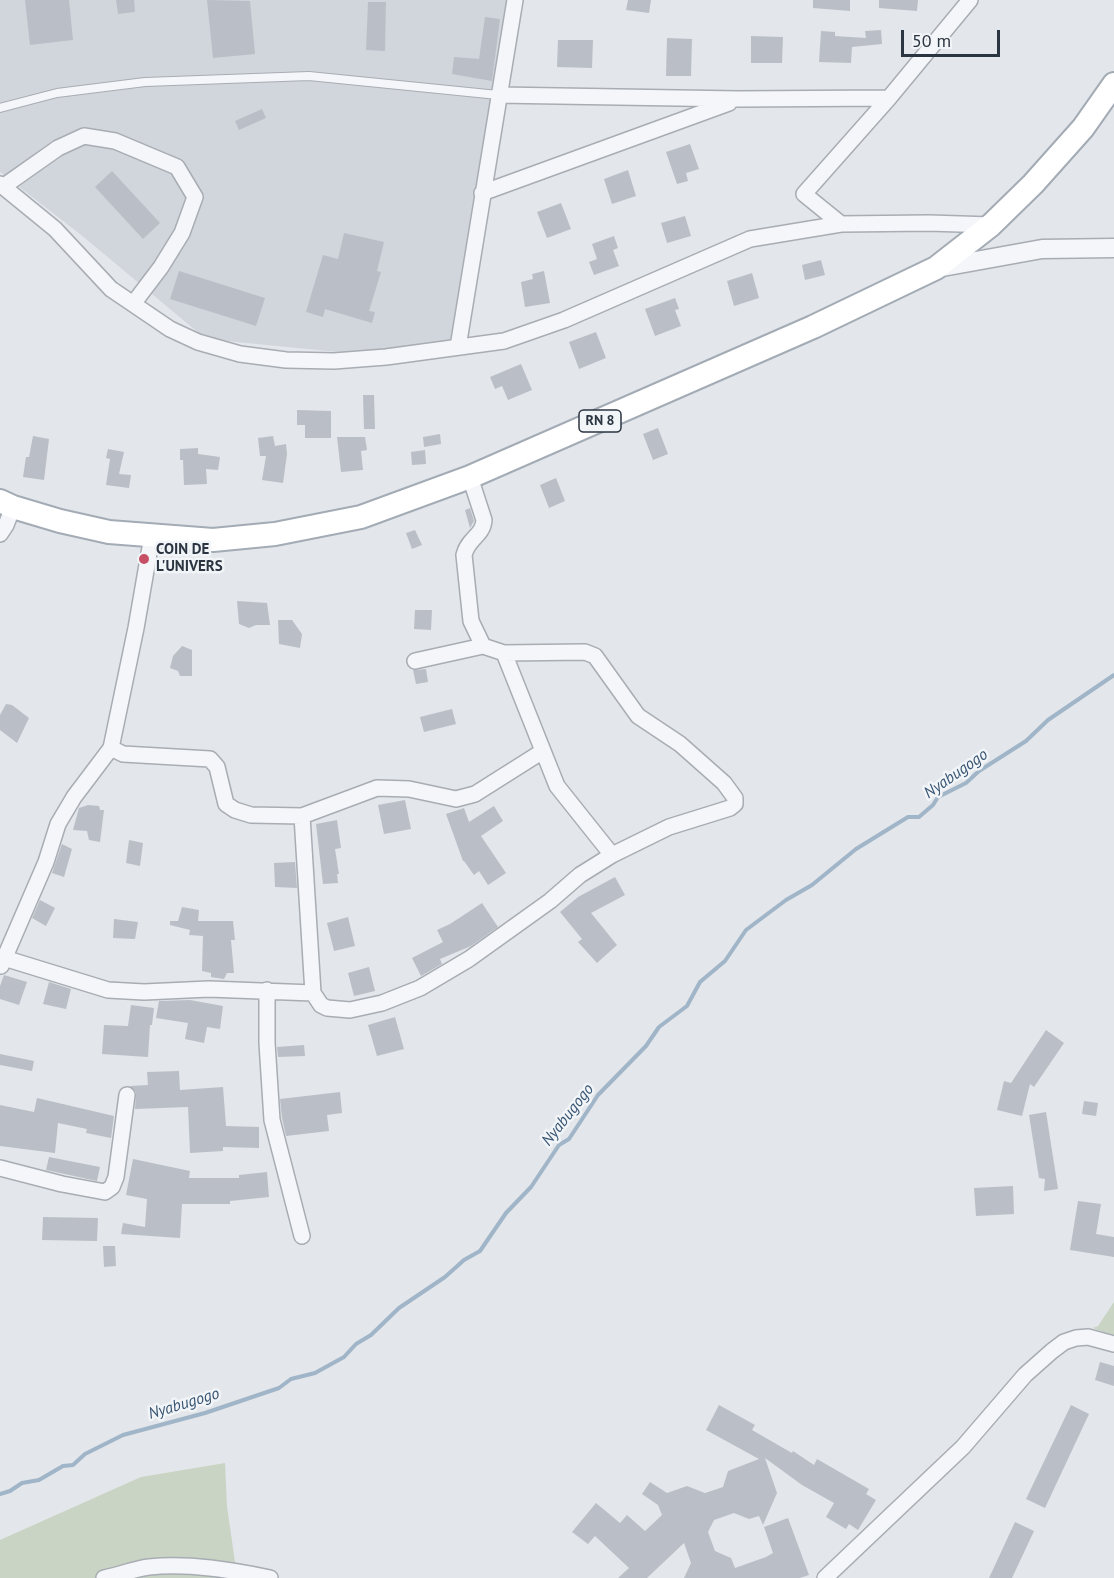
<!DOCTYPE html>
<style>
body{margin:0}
#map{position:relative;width:1114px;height:1578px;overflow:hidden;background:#e3e6ea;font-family:"PT Sans",sans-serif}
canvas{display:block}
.scale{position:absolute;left:901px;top:30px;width:99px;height:27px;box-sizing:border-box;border:3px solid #2b3441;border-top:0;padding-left:8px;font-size:18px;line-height:21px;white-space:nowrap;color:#2b3441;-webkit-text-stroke:4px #f2f5f7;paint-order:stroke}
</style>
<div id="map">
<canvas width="1114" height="1578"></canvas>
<div class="scale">50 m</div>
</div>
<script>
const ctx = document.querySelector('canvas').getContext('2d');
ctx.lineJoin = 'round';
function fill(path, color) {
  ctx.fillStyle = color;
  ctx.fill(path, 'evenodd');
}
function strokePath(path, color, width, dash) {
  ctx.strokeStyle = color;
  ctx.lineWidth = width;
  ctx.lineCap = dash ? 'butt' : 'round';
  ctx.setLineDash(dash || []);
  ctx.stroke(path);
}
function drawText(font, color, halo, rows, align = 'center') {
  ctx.font = font + ' "PT Sans",sans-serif';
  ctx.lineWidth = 5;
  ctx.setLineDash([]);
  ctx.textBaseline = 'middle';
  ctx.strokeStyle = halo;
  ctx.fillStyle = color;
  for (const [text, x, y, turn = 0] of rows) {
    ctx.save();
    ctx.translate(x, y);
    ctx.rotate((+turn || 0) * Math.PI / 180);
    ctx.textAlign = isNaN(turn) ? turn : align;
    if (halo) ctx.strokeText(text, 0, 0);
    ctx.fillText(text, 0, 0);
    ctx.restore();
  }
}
fill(new Path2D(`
 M 0,0 L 513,0 L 451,343 L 359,354 L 206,339 L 80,234 L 0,172 Z`), '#d1d5dc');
fill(new Path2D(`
 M 1114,1302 L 1114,1337 L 1093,1328 L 1098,1326 Z
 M 225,1463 L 227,1506 L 235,1562 L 260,1578 L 0,1578 L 0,1540 L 141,1477 Z`), '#c9d4c4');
strokePath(new Path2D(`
 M 0,1494 L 10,1491 L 22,1483 L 39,1480 L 63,1466 L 73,1465 L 85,1454 L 123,1435 L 205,1413 L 279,1388 L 291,1379 L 315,1373 L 344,1357 L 356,1344 L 371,1335 L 399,1308 L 445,1277 L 464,1260 L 480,1251 L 506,1213 L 531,1187 L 559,1145 L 569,1139 L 598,1095 L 646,1046 L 659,1027 L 687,1006 L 700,982 L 725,961 L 746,930 L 786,900 L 812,885 L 856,849 L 908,817 L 919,817 L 933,805 L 938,797 L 966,783 L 979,771 L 1026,741 L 1048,720 L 1114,675`), '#a0b5c8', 4);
fill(new Path2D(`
 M 25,0 L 69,0 L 73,40 L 30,45 Z
 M 116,0 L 134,0 L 135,12 L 118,14 Z
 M 207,0 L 250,1 L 255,54 L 213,58 Z
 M 628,0 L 651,0 L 649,13 L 626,10 Z
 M 813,0 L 850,0 L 850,11 L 813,8 Z
 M 879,0 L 918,0 L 917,11 L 879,8 Z
 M 368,2 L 386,2 L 385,51 L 366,50 Z
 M 485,17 L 500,19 L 492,81 L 452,74 L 454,57 L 479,59 Z
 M 881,30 L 882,44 L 852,47 L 851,63 L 819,62 L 821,31 L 835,32 L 835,36 L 866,38 L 865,31 Z
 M 751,36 L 783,37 L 782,63 L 751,63 Z
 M 667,38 L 692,39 L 691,76 L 666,76 Z
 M 558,40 L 593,40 L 592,68 L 557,67 Z
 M 262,109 L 266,118 L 239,130 L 235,121 Z
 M 690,144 L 699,169 L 686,173 L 688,181 L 677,184 L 666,152 Z
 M 628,170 L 636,196 L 612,204 L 604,179 Z
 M 112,171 L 160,223 L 143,239 L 95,187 Z
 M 561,203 L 571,229 L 547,238 L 537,212 Z
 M 685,216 L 691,236 L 667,243 L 661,223 Z
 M 344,233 L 384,242 L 377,271 L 381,272 L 369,311 L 375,312 L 372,323 L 325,309 L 323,317 L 306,312 L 323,255 L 338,259 Z
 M 614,236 L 618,248 L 613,250 L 619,266 L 594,275 L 589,262 L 597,259 L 592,244 Z
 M 821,260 L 825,275 L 805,280 L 802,265 Z
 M 179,271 L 265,298 L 256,326 L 170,299 Z
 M 544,271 L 550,303 L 525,307 L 521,282 L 533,279 L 532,274 Z
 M 752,273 L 759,298 L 734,306 L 727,281 Z
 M 675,298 L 679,309 L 675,310 L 681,326 L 655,336 L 645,309 Z
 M 596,332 L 606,358 L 579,369 L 569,342 Z
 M 521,364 L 532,390 L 508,400 L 502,386 L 495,389 L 490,377 Z
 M 363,395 L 374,395 L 375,429 L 364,429 Z
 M 297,410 L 331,411 L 331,438 L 305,438 L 305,425 L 297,425 Z
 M 658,428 L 668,454 L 653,460 L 643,434 Z
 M 440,434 L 441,444 L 424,447 L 423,437 Z
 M 33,436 L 49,439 L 44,480 L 23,477 L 26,457 L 29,457 Z
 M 273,436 L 275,446 L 286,444 L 287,454 L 283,483 L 262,480 L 266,456 L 260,456 L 258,438 Z
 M 337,437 L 365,437 L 367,450 L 361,451 L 363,470 L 341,472 Z
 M 198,448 L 198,454 L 220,457 L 218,470 L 206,469 L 207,484 L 184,485 L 183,460 L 180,460 L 180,449 Z
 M 108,449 L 124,452 L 119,474 L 131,475 L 129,488 L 106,485 L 110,459 L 106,458 Z
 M 425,450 L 426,464 L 412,465 L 411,452 Z
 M 556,478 L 565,501 L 549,508 L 540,485 Z
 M 470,508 L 474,521 L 470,528 L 465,510 Z
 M 415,530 L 422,545 L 412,549 L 406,533 Z
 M 237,601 L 267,603 L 270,625 L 256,625 L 249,628 L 239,624 Z
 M 415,610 L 432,610 L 431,630 L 414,629 Z
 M 278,620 L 292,620 L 302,634 L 300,648 L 279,644 Z
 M 182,646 L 192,650 L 192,676 L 180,676 L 178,671 L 170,668 L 173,656 Z
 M 426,669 L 428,682 L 416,684 L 413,670 Z
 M 6,704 L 12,705 L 29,718 L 17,743 L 0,730 L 0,715 Z
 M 452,709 L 456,724 L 424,732 L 420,717 Z
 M 405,800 L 411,829 L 384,834 L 378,805 Z
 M 88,805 L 99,806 L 100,810 L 104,810 L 100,842 L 89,840 L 87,831 L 73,830 L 79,808 Z
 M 494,806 L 503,821 L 481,836 L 506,873 L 488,885 L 479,871 L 474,875 L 464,861 L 463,861 L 446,814 L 464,808 L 469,822 Z
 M 337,820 L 341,848 L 335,849 L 339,874 L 337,874 L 338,883 L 323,884 L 316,824 Z
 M 129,840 L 143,843 L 140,866 L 126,863 Z
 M 62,844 L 72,849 L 64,877 L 52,873 Z
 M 295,862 L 297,888 L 275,887 L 274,863 Z
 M 615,877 L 625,895 L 591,913 L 617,945 L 597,963 L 578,942 L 582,939 L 560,912 L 578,897 Z
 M 40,900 L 55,908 L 46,926 L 32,918 Z
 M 482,903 L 498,927 L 471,946 L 440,959 L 442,964 L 421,976 L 412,958 L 443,942 L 437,930 L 450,924 Z
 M 182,907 L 199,910 L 198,921 L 233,921 L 235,940 L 231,940 L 234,973 L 227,973 L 224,979 L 211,977 L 211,973 L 202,971 L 203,936 L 189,935 L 190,930 L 170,925 L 170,921 L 178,921 Z
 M 348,917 L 355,946 L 334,951 L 327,923 Z
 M 114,919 L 138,922 L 135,939 L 113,938 Z
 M 369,967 L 375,991 L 354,996 L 348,973 Z
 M 4,975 L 27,982 L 19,1005 L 0,999 L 0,986 Z
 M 49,982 L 71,989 L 66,1009 L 43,1004 Z
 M 190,1000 L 223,1006 L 220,1029 L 207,1027 L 204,1043 L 185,1039 L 188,1023 L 156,1018 L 159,1001 Z
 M 131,1005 L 154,1008 L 152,1025 L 150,1025 L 148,1057 L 102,1054 L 104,1025 L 128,1026 Z
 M 395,1017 L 404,1049 L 377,1056 L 368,1025 Z
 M 1046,1030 L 1064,1043 L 1034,1087 L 1030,1084 L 1022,1116 L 997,1110 L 1004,1081 L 1011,1083 Z
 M 304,1045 L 305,1056 L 278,1057 L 277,1047 Z
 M 0,1054 L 34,1061 L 32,1071 L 0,1065 Z
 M 179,1071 L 180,1090 L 223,1087 L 226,1126 L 259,1127 L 259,1148 L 223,1147 L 223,1151 L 190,1153 L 188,1107 L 135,1109 L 136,1092 L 130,1086 L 148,1085 L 147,1072 Z
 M 340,1092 L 342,1113 L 327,1115 L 329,1131 L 286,1136 L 282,1118 L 280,1099 Z
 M 37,1098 L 114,1116 L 111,1138 L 86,1133 L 87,1129 L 58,1123 L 55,1153 L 0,1146 L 0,1105 L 34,1112 Z
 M 1084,1101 L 1098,1103 L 1096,1116 L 1082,1114 Z
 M 1046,1112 L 1058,1189 L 1044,1191 L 1045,1179 L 1039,1178 L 1029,1115 Z
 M 49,1157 L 100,1167 L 97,1181 L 46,1170 Z
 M 133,1159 L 190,1171 L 189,1178 L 239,1178 L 239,1175 L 267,1172 L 269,1197 L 230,1201 L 230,1204 L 182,1204 L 180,1238 L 121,1234 L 123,1223 L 145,1227 L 147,1199 L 126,1195 Z
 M 1013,1186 L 1014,1214 L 976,1216 L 974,1188 Z
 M 1078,1201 L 1101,1204 L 1096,1234 L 1114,1237 L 1114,1257 L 1070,1250 Z
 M 43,1217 L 98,1218 L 97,1241 L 42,1240 Z
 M 103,1246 L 115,1246 L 116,1266 L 104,1267 Z
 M 1100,1362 L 1114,1366 L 1114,1386 L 1095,1380 Z
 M 719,1405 L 755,1425 L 752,1430 L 792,1453 L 793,1451 L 814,1465 L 817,1459 L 869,1489 L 866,1494 L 876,1500 L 858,1530 L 849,1524 L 846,1529 L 826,1517 L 834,1503 L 802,1485 L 765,1458 L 777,1493 L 763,1525 L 759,1516 L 749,1519 L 734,1513 L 714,1520 L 708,1532 L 715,1551 L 731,1558 L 735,1568 L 766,1557 L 773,1553 L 764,1527 L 788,1518 L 809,1575 L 800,1578 L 684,1578 L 691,1563 L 684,1543 L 647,1578 L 618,1578 L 629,1568 L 595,1536 L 588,1544 L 572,1532 L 596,1503 L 620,1523 L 627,1515 L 645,1531 L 662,1515 L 658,1505 L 642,1494 L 650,1482 L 667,1493 L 687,1486 L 705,1493 L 723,1487 L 728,1471 L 759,1459 L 706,1430 Z
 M 1071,1405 L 1089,1414 L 1045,1508 L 1026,1499 Z
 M 1015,1522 L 1034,1531 L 1012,1578 L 989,1578 Z`), '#babfc7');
const service = new Path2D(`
 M 0,108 L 57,93 L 145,82 L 309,76 L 498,95`);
const minor = new Path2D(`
 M 498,95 L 738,99 L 889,98
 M 0,184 L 55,229 L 111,289 L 170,329 L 198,342 L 240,354 L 286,360 L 334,361 L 386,357 L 504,341 L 564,320 L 750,239 L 841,224 L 929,223 L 991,225
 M 4,186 L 58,148 L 84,136 L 115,141 L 177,167 L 195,197 L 182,233 L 161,267 L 133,304
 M 482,193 L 729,103
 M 841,224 L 804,194 L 889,98 L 970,0
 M 458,347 L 515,0
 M 470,477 L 484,520 C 483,536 468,538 464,555 L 471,621 L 483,646
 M 0,534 L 6,525 L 13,507
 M 415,661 L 483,646 L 504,653 L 585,652 L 595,656 L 638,716 L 680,744 L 724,783 L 735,798 L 735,804 L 730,808 L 669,827 L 612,855
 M 111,748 L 123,754 L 210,759 L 217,767 L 226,804 L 235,810 L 251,815 L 302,816 L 377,788 L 409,789 L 456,799 L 475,794 L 543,751
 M 4,958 L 108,990 L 144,992 L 209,989 L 313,993 L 302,816
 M 1,966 L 46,862 L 58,824 L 74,797 L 111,748 L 136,628 L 152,536
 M 267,990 L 267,1043 L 272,1120 L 302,1236
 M 313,993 L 321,1005 L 327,1008 L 350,1010 L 382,1003 L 420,988 L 469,959 L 550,901 L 580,875 L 612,855 L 557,786 L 504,653
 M 0,1168 L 62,1184 L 105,1192 L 112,1187 L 116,1177 L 127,1095
 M 104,1578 C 119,1575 134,1569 149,1567 C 190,1563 231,1570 270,1578
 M 825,1578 L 963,1447 L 1025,1375 L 1052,1351 L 1064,1342 L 1076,1338 L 1088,1337 L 1114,1344`);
const tertiary = new Path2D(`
 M 937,268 L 1042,249 L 1114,248`);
const primary = new Path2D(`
 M 0,501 L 13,507 L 60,521 L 109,532 L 213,540 L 275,534 L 361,517 L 470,477 L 813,327 L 936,268 L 991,225 L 1033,184 L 1083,128 L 1114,84`);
strokePath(service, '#a8adb4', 10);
strokePath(minor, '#a8adb4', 18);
strokePath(tertiary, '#a8adb4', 21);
strokePath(primary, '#a3abb5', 26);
strokePath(service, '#f5f6f9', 8);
strokePath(minor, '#f5f6f9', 15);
strokePath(tertiary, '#f5f6f9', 18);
strokePath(primary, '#fff', 22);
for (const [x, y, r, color] of [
 [144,559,6,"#c74f65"]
]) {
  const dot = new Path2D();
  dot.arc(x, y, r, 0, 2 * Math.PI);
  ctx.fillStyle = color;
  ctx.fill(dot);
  strokePath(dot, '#f2f5f7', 2);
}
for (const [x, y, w] of [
 [600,421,42]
]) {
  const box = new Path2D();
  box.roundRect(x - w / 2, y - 11, w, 22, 4.5);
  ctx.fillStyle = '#f2f5f7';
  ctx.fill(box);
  strokePath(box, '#2b3441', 1.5);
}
drawText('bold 14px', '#2b3441', null, [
 ["RN 8",600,421]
]);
drawText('bold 15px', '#2b3441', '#f2f5f7', [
 ["COIN DE",156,550],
 ["L'UNIVERS",156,567]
], 'left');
drawText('italic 16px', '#375473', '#f2f5f7', [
 ["Nyabugogo",956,774,-35],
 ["Nyabugogo",568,1115,-52],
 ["Nyabugogo",184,1404,-17]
]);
</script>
